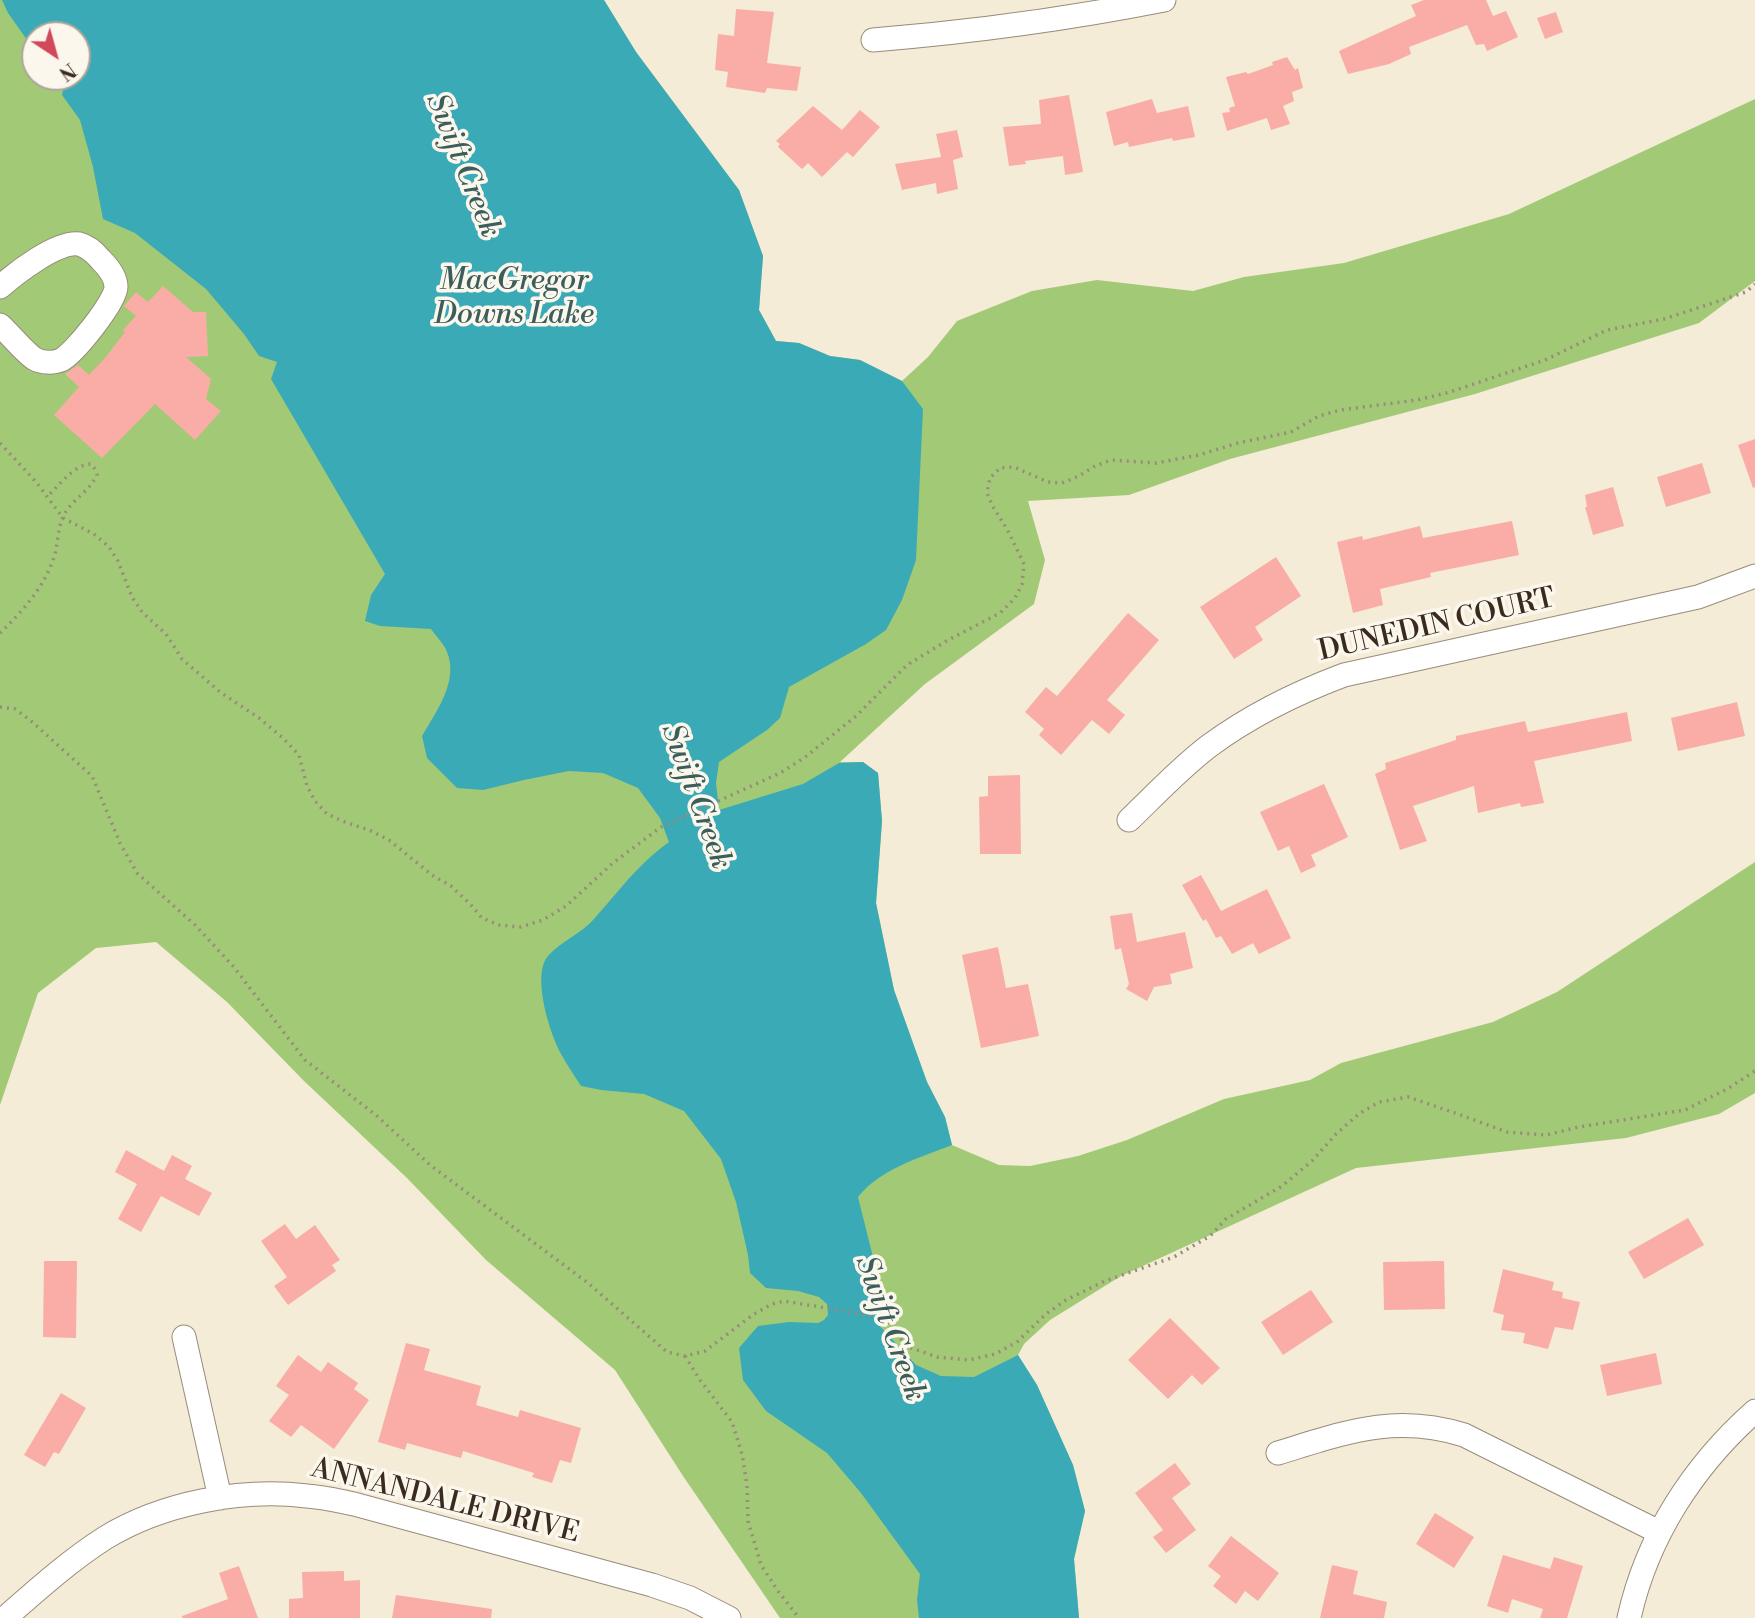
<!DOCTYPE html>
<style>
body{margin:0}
#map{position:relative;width:1755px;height:1618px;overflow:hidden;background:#f4ecd6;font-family:"Libre Bodoni",serif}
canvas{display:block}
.north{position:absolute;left:21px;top:21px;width:70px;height:70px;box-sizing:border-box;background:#fbf7ec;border:2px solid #aea59a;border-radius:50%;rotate:144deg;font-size:19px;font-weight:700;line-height:28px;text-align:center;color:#3b2a1e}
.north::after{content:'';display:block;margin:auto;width:24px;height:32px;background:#d1495b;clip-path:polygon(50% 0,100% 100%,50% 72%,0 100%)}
</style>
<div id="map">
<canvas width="1755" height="1618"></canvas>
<div class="north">N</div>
</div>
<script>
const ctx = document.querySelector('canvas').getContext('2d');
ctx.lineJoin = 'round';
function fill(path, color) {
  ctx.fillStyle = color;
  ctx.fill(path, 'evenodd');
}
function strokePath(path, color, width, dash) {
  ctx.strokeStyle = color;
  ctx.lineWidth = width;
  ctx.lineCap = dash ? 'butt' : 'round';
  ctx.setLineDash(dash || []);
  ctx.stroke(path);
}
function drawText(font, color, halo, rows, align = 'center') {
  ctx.font = font + ' "Libre Bodoni",serif';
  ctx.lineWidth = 7;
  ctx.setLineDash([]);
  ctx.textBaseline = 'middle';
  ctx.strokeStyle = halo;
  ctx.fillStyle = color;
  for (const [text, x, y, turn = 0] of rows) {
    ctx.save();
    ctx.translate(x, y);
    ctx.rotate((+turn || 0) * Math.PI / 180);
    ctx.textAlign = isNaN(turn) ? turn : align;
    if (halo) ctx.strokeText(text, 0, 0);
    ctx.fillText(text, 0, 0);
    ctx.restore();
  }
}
fill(new Path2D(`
 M 0,0 L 604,0 L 636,52 L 739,190 L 763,256 L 759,310 L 776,341 L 799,343 L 830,356 L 860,360 L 902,381 L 928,357 L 957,321 L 1032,291 L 1097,280 L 1193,291 L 1244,277 L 1344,263 L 1509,214 L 1755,99 L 1755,281 L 1699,323 L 1475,394 L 1230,459 L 1129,495 L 1028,501 L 1045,560 L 1034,604 L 925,684 L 840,762 L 863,762 L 878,773 L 882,821 L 876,903 L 894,990 L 927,1082 L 945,1117 L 952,1145 L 999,1165 L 1030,1166 L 1078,1156 L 1127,1140 L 1224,1099 L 1310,1080 L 1341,1063 L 1493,1022 L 1557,992 L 1755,862 L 1755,1093 L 1719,1114 L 1626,1138 L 1356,1168 L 1121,1276 L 1050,1320 L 1024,1344 L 1018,1355 L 1037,1385 L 1073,1465 L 1085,1511 L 1074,1559 L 1079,1618 L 780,1618 L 683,1476 L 615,1370 L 486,1260 L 407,1178 L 304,1081 L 227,1002 L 156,942 L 96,948 L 38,993 L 0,1105 ZM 35,35 L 77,35 L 77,77 L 35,77 Z`), '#a2ca76');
fill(new Path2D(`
 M 2,0 L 604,0 L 636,52 L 739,190 L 763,256 L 759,310 L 776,341 L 799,343 L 830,356 L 860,360 L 902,381 L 923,409 L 916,560 L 902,600 L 886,630 L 866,644 L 789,687 L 780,718 L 767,730 L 719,762 L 716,783 L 719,810 L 803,784 L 839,763 L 863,762 L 878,773 L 882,821 L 876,903 L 894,990 L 927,1082 L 945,1117 L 952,1145 C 919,1158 880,1169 858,1197 L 879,1281 L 878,1324 L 916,1365 L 941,1376 L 974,1377 L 1018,1355 L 1037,1385 L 1073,1465 L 1085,1511 L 1074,1559 L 1079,1618 L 919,1618 L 917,1600 L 920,1574 L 861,1493 L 827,1453 L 766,1411 L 743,1380 L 739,1348 L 758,1326 L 789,1322 L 818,1323 L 824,1320 L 828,1315 L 827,1304 L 819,1297 L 798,1291 L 766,1288 L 750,1273 L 748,1255 L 736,1202 L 721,1159 L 684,1111 L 644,1094 L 601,1090 L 581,1086 C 574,1075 567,1065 561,1054 C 550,1034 531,975 548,956 C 561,941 581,934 594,919 C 619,891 638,864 669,842 L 660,818 L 638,788 L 603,773 L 569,771 L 524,780 L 483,790 L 457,788 L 427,758 L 422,736 C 436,712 459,681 447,652 C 444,644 436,636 431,629 L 380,626 L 365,621 L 371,595 L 385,574 L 271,379 L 277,362 L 259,356 L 244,334 L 206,289 L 135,233 L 103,219 L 93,167 L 80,120 L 62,95 L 66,77 L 77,77 L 77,35 L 35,35 L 35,51 L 8,13 Z`), '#3aaab6');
fill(new Path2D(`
 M 1424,0 L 1486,0 L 1493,16 L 1506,11 L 1518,37 L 1487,51 L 1484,44 L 1476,45 L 1467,25 L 1409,47 L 1411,54 L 1389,64 L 1348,74 L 1339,51 L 1416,16 L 1411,5 Z
 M 736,9 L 774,12 L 767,63 L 801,67 L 797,91 L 767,88 L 765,93 L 726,87 L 728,72 L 715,70 L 718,34 L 734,36 Z
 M 1556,12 L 1563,32 L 1545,39 L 1537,18 Z
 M 1287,57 L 1295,70 L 1298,68 L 1303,88 L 1292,92 L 1294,101 L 1283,106 L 1290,124 L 1271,130 L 1267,118 L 1227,131 L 1222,113 L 1230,112 L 1229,108 L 1235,106 L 1226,77 L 1246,72 L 1248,74 L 1273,65 L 1272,62 Z
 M 1069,95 L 1083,172 L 1065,175 L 1063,156 L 1025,161 L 1026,164 L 1009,166 L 1003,127 L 1041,124 L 1039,100 Z
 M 1152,99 L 1157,113 L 1188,106 L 1195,137 L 1173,141 L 1172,138 L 1129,147 L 1128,142 L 1114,146 L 1106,112 Z
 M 813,106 L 842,130 L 860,110 L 880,127 L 853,157 L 847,152 L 822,177 L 808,163 L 802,169 L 778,147 L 780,144 L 776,141 Z
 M 957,130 L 963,157 L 953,160 L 958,189 L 937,194 L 936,183 L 902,190 L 895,164 L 941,157 L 936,134 Z
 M 163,286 L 193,312 L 206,312 L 208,356 L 186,357 L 211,379 L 206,399 L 221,411 L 195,440 L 155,404 L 102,458 L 54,415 L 79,387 L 65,374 L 78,365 L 89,375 L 105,358 L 125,332 L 123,330 L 136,316 L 124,306 L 136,292 L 148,302 Z
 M 1755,439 L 1755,487 L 1753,488 L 1738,445 Z
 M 1702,463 L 1711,493 L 1666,507 L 1657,477 Z
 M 1613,487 L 1624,526 L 1593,535 L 1585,507 L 1587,507 L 1585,495 Z
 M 1512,521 L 1519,555 L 1430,573 L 1431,577 L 1380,589 L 1383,605 L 1353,613 L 1337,542 L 1362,536 L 1363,540 L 1420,526 L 1423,538 Z
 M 1276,557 L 1301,596 L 1255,627 L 1263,640 L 1234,659 L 1200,607 Z
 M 1128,613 L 1159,640 L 1107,700 L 1125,715 L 1109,734 L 1092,720 L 1061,755 L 1039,735 L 1044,729 L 1025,712 L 1046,687 L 1057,696 Z
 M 1737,702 L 1745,736 L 1678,751 L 1671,718 Z
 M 1627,712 L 1632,741 L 1534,761 L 1544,803 L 1521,807 L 1520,803 L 1478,813 L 1474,786 L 1413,806 L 1427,841 L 1400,850 L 1375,774 L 1386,769 L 1385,763 L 1456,740 L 1456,736 L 1525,721 L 1528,732 Z
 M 1020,775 L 1021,854 L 980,854 L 979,797 L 988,796 L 988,776 Z
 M 1324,784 L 1348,837 L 1311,855 L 1316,866 L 1301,873 L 1289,846 L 1278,851 L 1260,812 Z
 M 1201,875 L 1221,911 L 1267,889 L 1291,938 L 1259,954 L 1253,943 L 1232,954 L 1221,936 L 1216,938 L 1206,919 L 1203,921 L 1182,885 Z
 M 1132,913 L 1137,942 L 1185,932 L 1193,968 L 1170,974 L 1172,984 L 1154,987 L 1147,1001 L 1126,989 L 1129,984 L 1121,948 L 1115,950 L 1110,916 Z
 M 998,947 L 1006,988 L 1028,984 L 1039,1036 L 981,1048 L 962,955 Z
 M 126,1150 L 164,1171 L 172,1155 L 192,1166 L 185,1179 L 212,1193 L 199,1216 L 161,1196 L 141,1232 L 118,1219 L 137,1184 L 115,1172 Z
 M 1688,1218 L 1704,1245 L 1644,1279 L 1628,1252 Z
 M 285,1224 L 296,1239 L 315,1225 L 340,1260 L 332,1265 L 336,1271 L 288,1305 L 274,1286 L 287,1277 L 261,1241 Z
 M 44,1261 L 77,1261 L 76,1338 L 43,1337 Z
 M 1444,1261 L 1445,1309 L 1384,1310 L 1383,1262 Z
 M 1503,1269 L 1554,1282 L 1552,1290 L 1563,1292 L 1562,1298 L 1580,1302 L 1573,1330 L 1555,1327 L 1548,1349 L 1523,1343 L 1525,1333 L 1501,1330 L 1504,1315 L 1493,1312 Z
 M 1311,1290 L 1333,1322 L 1283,1355 L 1261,1322 Z
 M 1170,1318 L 1220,1368 L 1202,1385 L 1192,1375 L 1168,1399 L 1128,1360 Z
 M 406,1343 L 430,1349 L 424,1370 L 481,1386 L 476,1405 L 518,1417 L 520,1410 L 581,1428 L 571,1463 L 560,1460 L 552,1483 L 532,1477 L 534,1473 L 463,1451 L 461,1458 L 407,1443 L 405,1450 L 378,1442 Z
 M 1656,1353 L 1662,1384 L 1607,1396 L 1600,1365 Z
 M 298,1355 L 321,1372 L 328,1362 L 358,1383 L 354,1389 L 369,1400 L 334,1449 L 301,1425 L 291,1437 L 269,1421 L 289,1395 L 276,1386 Z
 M 61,1393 L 86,1408 L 59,1454 L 54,1452 L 45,1467 L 24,1455 Z
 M 1175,1463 L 1191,1484 L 1172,1498 L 1196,1530 L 1166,1553 L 1153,1537 L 1163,1530 L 1135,1493 Z
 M 1435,1513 L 1474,1537 L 1454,1568 L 1416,1544 Z
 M 1231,1536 L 1279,1573 L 1258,1601 L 1245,1591 L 1236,1604 L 1213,1586 L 1221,1576 L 1208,1566 Z
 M 1503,1555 L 1550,1569 L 1554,1557 L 1583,1566 L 1567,1618 L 1540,1618 L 1543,1609 L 1512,1599 L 1508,1613 L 1487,1606 Z
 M 1332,1565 L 1358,1571 L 1353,1594 L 1387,1602 L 1384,1618 L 1320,1618 Z
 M 239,1566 L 258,1618 L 182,1618 L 182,1616 L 228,1599 L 219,1573 Z
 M 344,1571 L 344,1581 L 360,1580 L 360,1618 L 289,1618 L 289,1599 L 303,1598 L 302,1572 Z
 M 396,1595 L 492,1609 L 491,1618 L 392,1618 Z`), '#faada6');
const minor = new Path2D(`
 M 873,40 C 971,32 1068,19 1164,0
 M 0,287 C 16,273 57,241 79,244 C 87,246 96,254 101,260 C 108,267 116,277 116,287 C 116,301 74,354 61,360 C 54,363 42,363 35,359 C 26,354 9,333 0,325
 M 1129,820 C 1155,795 1180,768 1209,746 C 1251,715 1296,693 1344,675 L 1698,597 L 1755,576
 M 184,1337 L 220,1498
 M 1278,1453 C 1344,1433 1394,1413 1464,1435 L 1659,1532
 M 5,1618 C 37,1590 69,1561 105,1538 C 162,1503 241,1488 307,1496 C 323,1497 339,1501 354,1504 L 652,1585 L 690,1598 L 729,1618
 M 1629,1618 C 1647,1537 1693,1466 1755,1411`);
strokePath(minor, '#988b7a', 25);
strokePath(new Path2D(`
 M 0,443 L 37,483 L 63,518 L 94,534 L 109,547 L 118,561 L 132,597 L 142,612 L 166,634 L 182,659 L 220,692 L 259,718 L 283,738 L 299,755 L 307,786 L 315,801 L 327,814 L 345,822 L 369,830 L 389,840 L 432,875 L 451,886 L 471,905 L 482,918 L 499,925 L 521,927 L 543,920 L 566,906 L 613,863 L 661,827 L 780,773 L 804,758 L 856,716 L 907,665 L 948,640 L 1000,613 L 1015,598 L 1022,584 L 1024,564 L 1007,529 L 993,507 L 987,493 L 990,478 L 1000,468 L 1014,467 L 1048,482 L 1062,483 L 1079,476 L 1095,466 L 1111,460 L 1156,463 L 1199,455 L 1238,443 L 1291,432 L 1319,416 L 1340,410 L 1417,400 L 1450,392 L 1545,360 L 1607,330 L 1664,319 L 1746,292 L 1755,284
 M 0,633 C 23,611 46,585 55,554 C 58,542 58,528 63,517 C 70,501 89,492 97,475 L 95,469 L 91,464 C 75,464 58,486 47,497
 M 0,707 L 15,709 L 30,720 L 92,776 L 120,843 L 137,873 L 195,925 L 233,966 L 305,1060 L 377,1116 L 430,1165 L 588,1283 L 667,1352 L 685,1356 L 705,1351 L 754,1314 L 772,1304 L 784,1301 L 886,1318 L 906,1346 L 937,1357 L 969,1360 L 995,1354 L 1017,1342 L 1046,1314 L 1066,1300 L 1105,1281 L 1174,1257 L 1210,1236 L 1226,1219 L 1282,1186 L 1312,1161 L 1336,1134 L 1360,1113 L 1379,1102 L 1408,1097 L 1458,1114 L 1507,1132 L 1546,1135 L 1579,1127 L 1685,1110 L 1727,1089 L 1755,1071
 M 685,1356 L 700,1380 L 732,1422 L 742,1454 L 747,1485 L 748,1521 L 761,1565 L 778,1591 L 799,1618`), '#988b7a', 3.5, [2, 5]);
strokePath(minor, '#fff', 23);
drawText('28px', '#3b2a1e', '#fbf7ec', [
 ["DUNEDIN COURT",1437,626,-13],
 ["ANNANDALE DRIVE",445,1502,14]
]);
drawText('italic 30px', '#3b5d5b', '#fbf7ec', [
 ["Swift Creek",462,166,68],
 ["MacGregor",514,282],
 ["Downs Lake",514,316],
 ["Swift Creek",695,797,70],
 ["Swift Creek",889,1329,70]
]);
</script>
